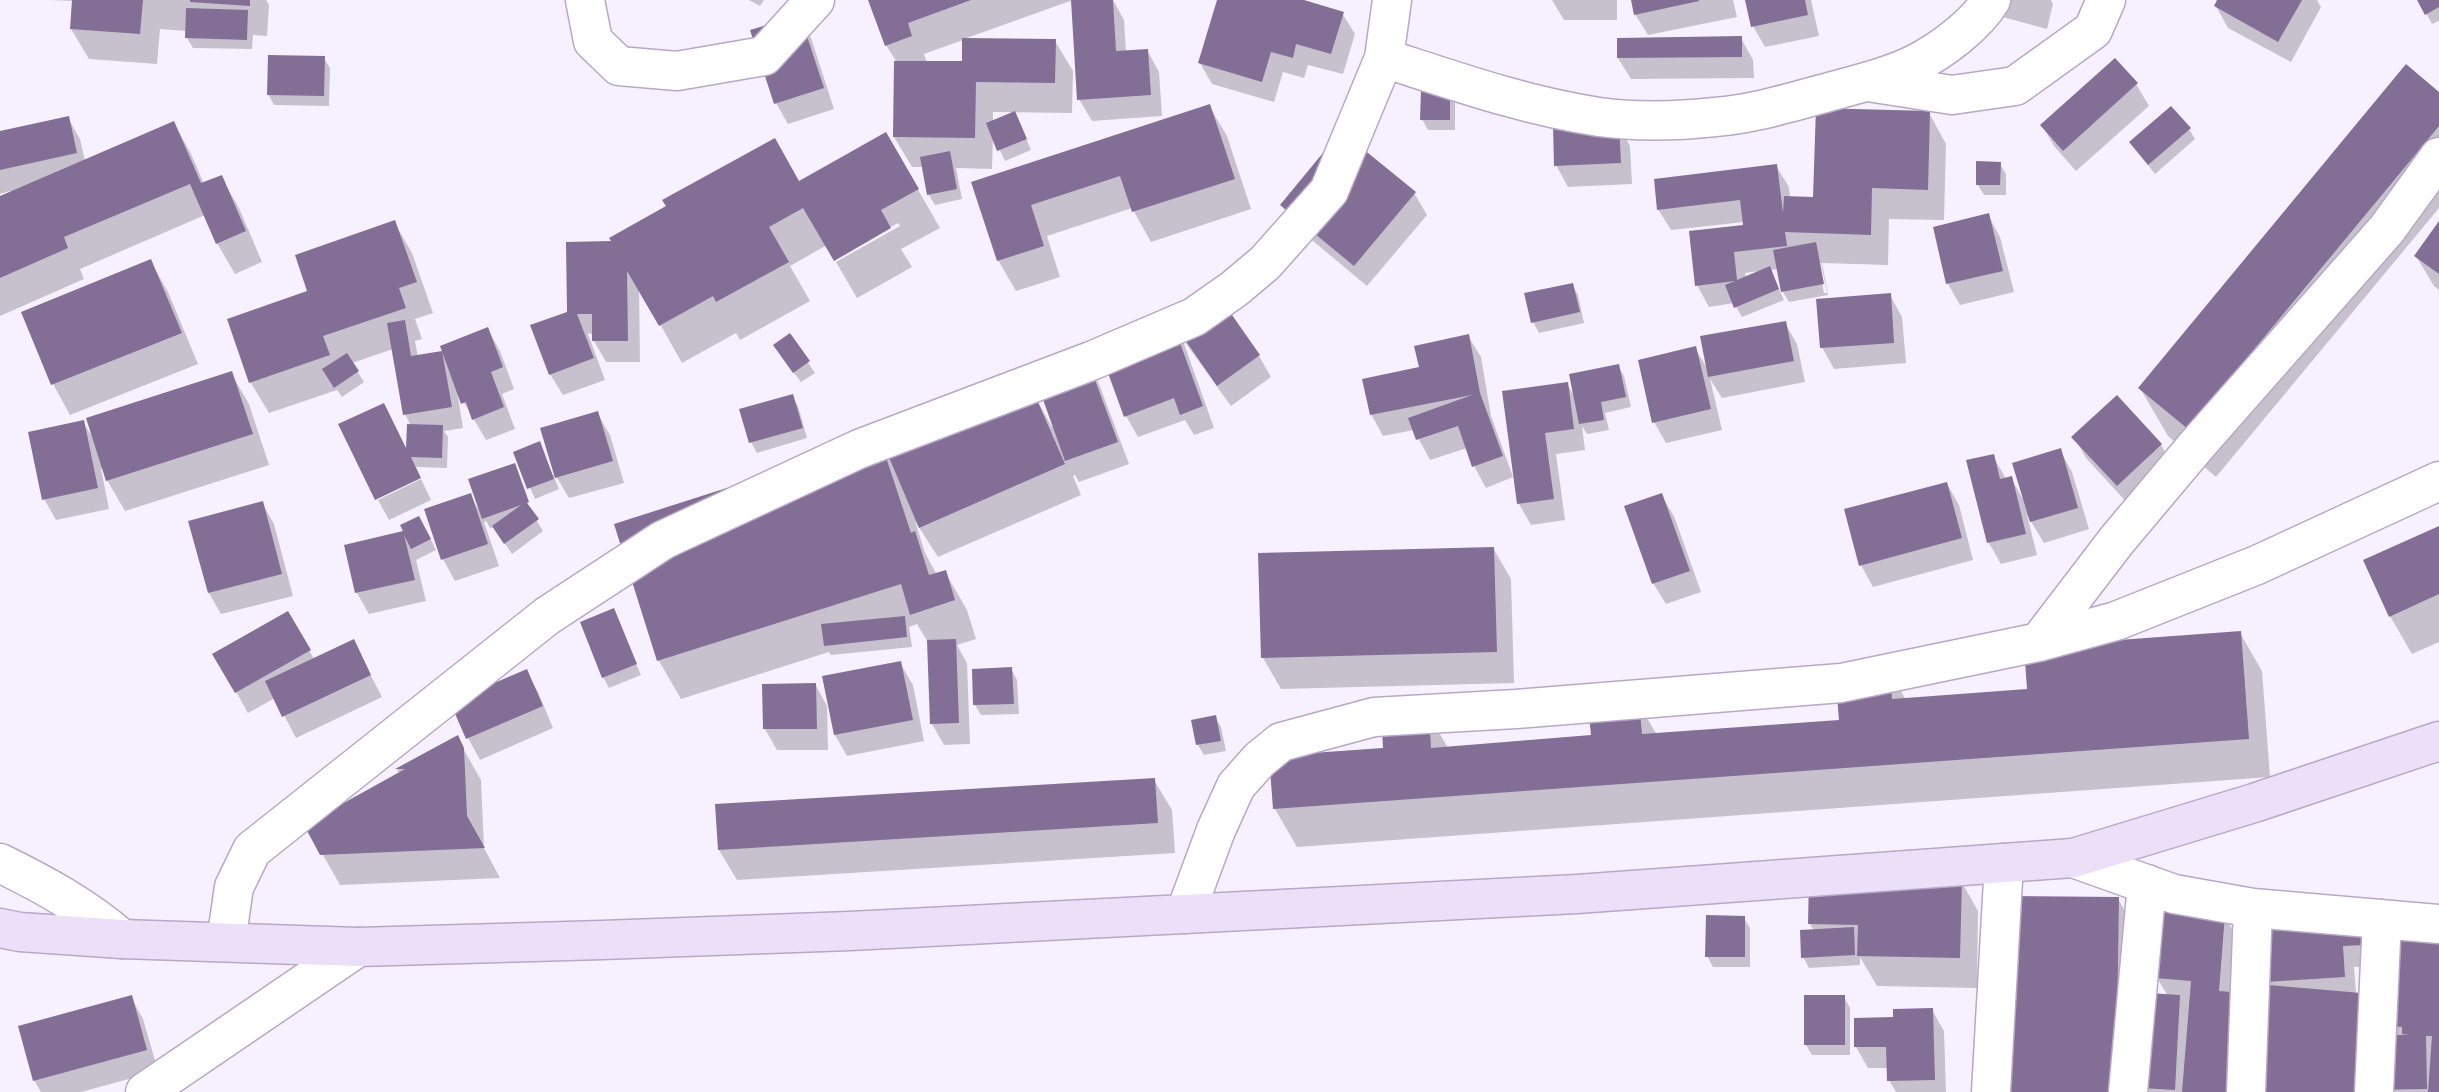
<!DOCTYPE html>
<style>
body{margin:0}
canvas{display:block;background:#f7f1ff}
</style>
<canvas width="2439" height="1092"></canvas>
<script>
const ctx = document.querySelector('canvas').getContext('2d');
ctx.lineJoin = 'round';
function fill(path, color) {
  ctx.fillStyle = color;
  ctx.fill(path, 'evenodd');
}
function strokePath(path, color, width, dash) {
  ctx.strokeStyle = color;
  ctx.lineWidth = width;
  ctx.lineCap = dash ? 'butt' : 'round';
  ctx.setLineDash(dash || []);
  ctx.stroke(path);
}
fill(new Path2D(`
 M 49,0 L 266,0 L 269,5 L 267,36 L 253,35 L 252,49 L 193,48 L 187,38 L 187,31 L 160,29 L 157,64 L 89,59 L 71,29 L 73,1 Z
 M 749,0 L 764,0 L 760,6 Z
 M 870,0 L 1113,0 L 1124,20 L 1126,52 L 1147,50 L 1159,72 L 1162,116 L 1092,121 L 1079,99 L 1073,0 L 964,39 L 1055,41 L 1073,71 L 1072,113 L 993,112 L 993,122 L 1020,124 L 1031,150 L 1005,161 L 993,136 L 992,169 L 956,168 L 962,199 L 935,205 L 929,195 L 924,167 L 912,167 L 894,137 L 896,61 L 886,45 ZM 963,40 L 963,63 L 927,63 L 924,54 Z
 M 1219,0 L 1297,0 L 1342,13 L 1355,34 L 1343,74 L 1308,65 L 1304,78 L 1283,72 L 1274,102 L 1212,84 L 1200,63 Z
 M 1552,0 L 1617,0 L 1617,20 L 1564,20 Z
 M 1632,0 L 1733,0 L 1737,17 L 1648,35 L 1635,14 Z
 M 1747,0 L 1811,0 L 1819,36 L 1765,47 L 1753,26 Z
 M 1980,0 L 2051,0 L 2053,4 L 2047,29 L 1988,13 Z
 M 2219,0 L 2317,0 L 2321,7 L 2291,62 L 2228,28 L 2216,6 Z
 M 2419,0 L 2439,0 L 2439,21 L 2432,24 Z
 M 799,17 L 811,38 L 834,109 L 788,124 L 776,103 Z
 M 1741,38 L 1753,60 L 1754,78 L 1631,79 L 1618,58 Z
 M 324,58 L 330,68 L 329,106 L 274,105 L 268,94 Z
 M 2136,84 L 2149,106 L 2076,171 L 2054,146 L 2042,125 Z
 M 1449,93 L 1455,103 L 1455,130 L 1428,130 L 1422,119 Z
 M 2439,94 L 2439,208 L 2216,477 L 2168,436 L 2140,388 Z
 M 1209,106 L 1227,136 L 1251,209 L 1151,242 L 1132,208 L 1047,236 L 1060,277 L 1016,291 L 998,260 L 973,183 Z
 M 1929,113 L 1946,144 L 1944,220 L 1889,219 L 1888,265 L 1822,263 L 1828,295 L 1789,302 L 1783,292 L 1778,269 L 1770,270 L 1784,300 L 1742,317 L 1734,303 L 1709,307 L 1697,285 L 1745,226 L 1744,222 L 1671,230 L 1658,209 L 1776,166 L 1789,187 L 1790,198 L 1815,199 ZM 1818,263 L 1821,263 L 1827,293 L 1824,293 ZM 1760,271 L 1746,278 L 1745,273 Z
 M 68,118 L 80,139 L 85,161 L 174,123 L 191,154 L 204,184 L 221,177 L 239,208 L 262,262 L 235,274 L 217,243 L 205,215 L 80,269 L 84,279 L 0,316 L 0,198 L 10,193 L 10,191 L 0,194 L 0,132 Z
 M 1618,124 L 1630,146 L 1632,184 L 1568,187 L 1556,165 Z
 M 2189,129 L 2195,139 L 2155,174 L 2131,143 Z
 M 886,134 L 940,228 L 901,249 L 912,267 L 857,298 L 836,262 L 900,226 L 898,223 L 834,259 L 827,245 L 790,266 L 810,301 L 740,340 L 736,333 L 682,363 L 639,287 L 640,362 L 606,362 L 594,341 L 594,335 L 589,333 L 588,334 L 605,380 L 563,395 L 550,374 L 568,313 L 614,243 L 799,183 Z
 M 2000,164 L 2006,174 L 2006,195 L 1984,195 L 1978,185 Z
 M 1414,193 L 1427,215 L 1367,286 L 1295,226 L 1282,205 Z
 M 1988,215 L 2000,237 L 2014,292 L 1960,305 L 1948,284 L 1935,228 Z
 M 394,222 L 412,253 L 433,313 L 415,319 L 422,339 L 415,341 L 418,357 L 444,352 L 488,330 L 500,351 L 514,389 L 502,394 L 515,429 L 486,440 L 457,391 L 463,428 L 444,431 L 448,437 L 447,468 L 416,467 L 408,452 L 411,426 L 405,414 L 393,349 L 352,363 L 364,382 L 342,397 L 337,390 L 269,413 L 251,383 L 229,320 L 310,292 Z
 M 2439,224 L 2439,290 L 2434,286 L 2416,256 Z
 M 151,262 L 168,292 L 198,364 L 70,415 L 53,384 Z
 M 1572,285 L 1578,295 L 1584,323 L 1539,333 L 1533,322 Z
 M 1210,288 L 1259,356 L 1271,377 L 1231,406 L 1182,338 L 1214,428 L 1194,435 L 1185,420 L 1138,437 L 1126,416 L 1170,316 Z
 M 1890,295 L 1902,317 L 1906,363 L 1834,369 L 1822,347 Z
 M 1785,323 L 1797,344 L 1805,382 L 1722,398 L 1710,379 L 1722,430 L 1666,443 L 1654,422 L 1695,348 L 1708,370 Z
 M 789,335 L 815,373 L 801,382 L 781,356 Z
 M 1468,336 L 1481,357 L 1491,416 L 1513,477 L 1486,488 L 1474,466 L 1467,448 L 1430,460 L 1414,430 L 1383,436 L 1371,414 L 1421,369 Z
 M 1087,363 L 1099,384 L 1129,464 L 1079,482 L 1075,475 L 1073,476 L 1081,495 L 938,557 L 915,521 L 925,553 L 937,575 L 945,572 L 967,610 L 976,639 L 957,645 L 967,663 L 970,744 L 944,745 L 932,724 L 929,644 L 917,624 L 909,627 L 912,647 L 831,655 L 829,652 L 681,699 L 659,661 L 616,525 L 1030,388 L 1052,427 L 1054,426 Z
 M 1618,366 L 1624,376 L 1631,407 L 1605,413 L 1609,430 L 1587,434 L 1582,426 L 1585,450 L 1556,454 L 1565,520 L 1531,525 L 1519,504 L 1504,392 L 1567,384 L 1574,396 Z
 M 231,373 L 249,404 L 269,465 L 125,511 L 107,480 L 104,468 L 101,469 L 109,509 L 56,520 L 44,499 L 83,422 L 91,435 Z
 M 792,396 L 798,406 L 807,438 L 757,453 L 751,442 Z
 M 597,413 L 610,435 L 624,483 L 569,498 L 556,476 L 554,477 L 559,489 L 535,499 L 515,453 L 539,444 L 553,475 L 556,474 Z
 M 2074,437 L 2161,445 L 2173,466 L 2130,506 L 2086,458 Z
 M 2060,450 L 2072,472 L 2089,529 L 2044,543 L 2027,515 L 2037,555 L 2001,564 L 1989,543 L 1968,462 L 1993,456 L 2006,479 L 2011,478 L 2024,501 Z
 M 514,465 L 519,473 L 517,473 L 530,511 L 533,510 L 532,513 L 543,531 L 512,554 L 494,527 L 490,528 L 486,521 L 484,522 L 499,566 L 455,581 L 443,559 L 470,495 L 480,512 Z
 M 421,479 L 431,500 L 389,520 L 378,500 Z
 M 1947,484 L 1959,505 L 1973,560 L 1873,587 L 1861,565 L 1846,511 Z
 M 1661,495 L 1674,516 L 1701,592 L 1666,604 L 1653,583 Z
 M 262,503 L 274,524 L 293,596 L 221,614 L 209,593 Z
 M 425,528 L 436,550 L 416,560 L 426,601 L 369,614 L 357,593 L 346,546 Z
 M 2439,528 L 2439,642 L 2412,654 L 2390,616 Z
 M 1493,548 L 1511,579 L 1514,683 L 1281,689 L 1263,658 Z
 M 613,611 L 641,675 L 609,688 L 603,677 Z
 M 288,613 L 314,659 L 353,641 L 382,697 L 296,738 L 275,698 L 248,713 L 215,654 Z
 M 2240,633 L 2262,671 L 2270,777 L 1297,847 L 1275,809 L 1271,757 L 1385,749 L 1428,713 L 1448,748 L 1593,737 L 1638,703 L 1657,735 L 1841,721 L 1889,670 L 1906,700 L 2029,691 Z
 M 900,663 L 913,685 L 924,741 L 847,756 L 835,735 L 824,678 Z
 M 1011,669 L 1017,680 L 1019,714 L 981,715 L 975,705 Z
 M 526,671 L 538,692 L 553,728 L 480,760 L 468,738 L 453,703 Z
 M 815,684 L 827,706 L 828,750 L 777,750 L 765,729 Z
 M 1215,717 L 1221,727 L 1226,751 L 1204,755 L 1198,745 Z
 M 457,738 L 481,780 L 484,848 L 500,878 L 340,885 L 306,825 L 400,774 L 397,770 Z
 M 1154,780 L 1172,810 L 1175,853 L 737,880 L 719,850 Z
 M 1961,881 L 1978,911 L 1977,988 L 1877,986 L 1860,957 L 1860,965 L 1809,968 L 1803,957 L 1814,931 L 1810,924 Z
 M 2118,899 L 2140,937 L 2138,1092 L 2006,1092 Z
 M 2360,911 L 2374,966 L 2354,967 L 2356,994 L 2360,995 L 2439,919 L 2439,1092 L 2146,1092 L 2168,996 L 2157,978 L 2224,915 L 2246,954 Z
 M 1744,918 L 1750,928 L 1750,967 L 1713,967 L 1707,956 Z
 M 131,997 L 143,1019 L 158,1071 L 81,1092 L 41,1092 L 34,1080 Z
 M 1844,997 L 1850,1008 L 1850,1055 L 1812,1055 L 1806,1045 Z
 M 1932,1010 L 1944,1031 L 1946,1092 L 1896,1092 L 1889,1080 L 1888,1068 L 1868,1068 L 1856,1047 L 1895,1019 Z`), '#0003');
fill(new Path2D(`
 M 72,0 L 143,0 L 140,34 L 70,29 Z
 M 190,0 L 250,0 L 250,6 L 190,2 Z
 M 868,0 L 971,0 L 908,23 L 912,36 L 885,46 Z
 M 1071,0 L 1113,0 L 1116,51 L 1148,49 L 1151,95 L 1077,100 Z
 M 1217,0 L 1304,0 L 1344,12 L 1331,54 L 1296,44 L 1293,58 L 1271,52 L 1262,82 L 1198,63 Z
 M 1631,0 L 1699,0 L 1699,1 L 1634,15 Z
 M 1745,0 L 1805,0 L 1808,15 L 1751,27 Z
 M 2217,0 L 2302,0 L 2278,42 L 2214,6 Z
 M 2417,0 L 2439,0 L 2439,7 L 2425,15 Z
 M 186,8 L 248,10 L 247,40 L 185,38 Z
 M 800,15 L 824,88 L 774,104 L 750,30 Z
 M 1742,36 L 1742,57 L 1617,58 L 1617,38 Z
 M 962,38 L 1056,39 L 1055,83 L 976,82 L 975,138 L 893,137 L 894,61 L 962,61 Z
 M 268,55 L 325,56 L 324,96 L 267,95 Z
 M 2115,58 L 2138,83 L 2063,151 L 2040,125 Z
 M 2406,64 L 2439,92 L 2439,126 L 2188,429 L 2138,388 Z
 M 1421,90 L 1450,91 L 1450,120 L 1420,120 Z
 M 1210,104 L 1235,179 L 1132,212 L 1120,176 L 1031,205 L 1044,246 L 997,261 L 971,182 Z
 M 2171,106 L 2191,128 L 2148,165 L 2129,142 Z
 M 1816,108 L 1930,111 L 1928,190 L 1872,188 L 1871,235 L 1785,232 L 1787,246 L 1734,252 L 1737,280 L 1770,266 L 1779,289 L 1734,308 L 1725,285 L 1735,281 L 1695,286 L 1689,231 L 1743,225 L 1740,200 L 1657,210 L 1654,179 L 1777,164 L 1783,213 L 1784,196 L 1813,197 Z
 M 1015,111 L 1027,139 L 997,151 L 986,123 Z
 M 69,116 L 77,153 L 0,170 L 0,131 Z
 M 174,121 L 201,183 L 222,175 L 246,231 L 216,244 L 190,184 L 64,237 L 68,248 L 0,278 L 0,196 Z
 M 1619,123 L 1621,163 L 1554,166 L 1553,125 Z
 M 1341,131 L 1416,192 L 1354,266 L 1280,205 Z
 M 886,132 L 919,189 L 881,210 L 891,228 L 834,261 L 803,208 L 769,227 L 789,262 L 716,302 L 713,296 L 659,326 L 627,271 L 628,341 L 592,341 L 592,314 L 577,314 L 594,358 L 549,375 L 530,325 L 567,312 L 566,242 L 611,241 L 609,238 L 666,206 L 662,200 L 775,138 L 799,181 Z
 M 950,151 L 957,189 L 927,195 L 920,157 Z
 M 1976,161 L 2001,162 L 2000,185 L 1976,185 Z
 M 1989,213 L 2003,271 L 1946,284 L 1933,227 Z
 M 395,220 L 417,282 L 399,288 L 406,308 L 323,336 L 330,355 L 249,383 L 227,319 L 307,291 L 295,255 Z
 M 2439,221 L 2439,274 L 2414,256 Z
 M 1816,242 L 1824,284 L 1781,292 L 1773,250 Z
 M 151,259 L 182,333 L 51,385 L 21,312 Z
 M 1573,283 L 1580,312 L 1531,323 L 1524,293 Z
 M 1211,285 L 1260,355 L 1217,386 L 1172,321 L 1203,406 L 1180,415 L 1174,398 L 1124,417 L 1096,340 L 1169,313 Z
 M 1891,293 L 1894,343 L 1820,348 L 1816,299 Z
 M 405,320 L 411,356 L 442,351 L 452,407 L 403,415 L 387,323 Z
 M 1786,321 L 1794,361 L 1708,377 L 1700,336 Z
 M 488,327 L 503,367 L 491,372 L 504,407 L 472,420 L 466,402 L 461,404 L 440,346 Z
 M 790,333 L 810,361 L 793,373 L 773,345 Z
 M 1469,334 L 1480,393 L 1503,456 L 1472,467 L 1458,426 L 1416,440 L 1408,418 L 1472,395 L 1370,415 L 1362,379 L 1419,367 L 1414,346 Z
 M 1696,346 L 1711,409 L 1652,423 L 1638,360 Z
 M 347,353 L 359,371 L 334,388 L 322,369 Z
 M 1088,361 L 1118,442 L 1065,461 L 1036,380 Z
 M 1619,364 L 1626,397 L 1601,402 L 1604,420 L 1579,424 L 1569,374 Z
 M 232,371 L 253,434 L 106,481 L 86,418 Z
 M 1568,382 L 1574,429 L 1545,433 L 1554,499 L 1517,504 L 1502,391 Z
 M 1031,386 L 1065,464 L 919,528 L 885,448 Z
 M 793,394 L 803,428 L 749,443 L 739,409 Z
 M 2117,395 L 2162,444 L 2117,486 L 2071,437 Z
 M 384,403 L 406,448 L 407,424 L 443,425 L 442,458 L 411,457 L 421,478 L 375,500 L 338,424 Z
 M 598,411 L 613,461 L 555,478 L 540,428 Z
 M 84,420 L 98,488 L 42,500 L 28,432 Z
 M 880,439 L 911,533 L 915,531 L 929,575 L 946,570 L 955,600 L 910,615 L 901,584 L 657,661 L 614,524 Z
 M 540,441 L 554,479 L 527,489 L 513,452 Z
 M 2061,448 L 2078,508 L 2030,522 L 2012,463 Z
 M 1994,454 L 2000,479 L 2012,476 L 2026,534 L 1987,543 L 1966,460 Z
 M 515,463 L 529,502 L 527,503 L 539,519 L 504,544 L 492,526 L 521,505 L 482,519 L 468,479 Z
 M 1947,482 L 1962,538 L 1859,566 L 1844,509 Z
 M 471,493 L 488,544 L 441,560 L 424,509 Z
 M 1662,493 L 1690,571 L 1652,584 L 1624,506 Z
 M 263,501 L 282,574 L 208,593 L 188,521 Z
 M 419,516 L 431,539 L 411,549 L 404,535 L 415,580 L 355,593 L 344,545 L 403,531 L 400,525 Z
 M 2439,526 L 2439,594 L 2389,617 L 2363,560 Z
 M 1494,547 L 1497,652 L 1261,658 L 1258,553 Z
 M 614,608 L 637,664 L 602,678 L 580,622 Z
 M 288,611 L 311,650 L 235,693 L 212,654 Z
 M 905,616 L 907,637 L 824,646 L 821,624 Z
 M 2241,631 L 2249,739 L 1273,809 L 1269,756 L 1383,748 L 1381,714 L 1429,711 L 1431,748 L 1591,735 L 1588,705 L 1639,701 L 1642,734 L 1839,720 L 1835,672 L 1890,668 L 1892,699 L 2027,689 L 2024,647 Z
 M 354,639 L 371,675 L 282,717 L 265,681 Z
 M 956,639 L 959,723 L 930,724 L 927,640 Z
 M 901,661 L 913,720 L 834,735 L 822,676 Z
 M 1012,667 L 1014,704 L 973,705 L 972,669 Z
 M 527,669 L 543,706 L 466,739 L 450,702 Z
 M 816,683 L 817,729 L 763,729 L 762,684 Z
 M 1216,715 L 1221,741 L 1196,745 L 1191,720 Z
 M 458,735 L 464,748 L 467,816 L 485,848 L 320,855 L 304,825 L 405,769 L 395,769 Z
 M 1155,778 L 1158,823 L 718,850 L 715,804 Z
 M 1809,877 L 1962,879 L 1960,958 L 1857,956 L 1858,925 L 1808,924 Z
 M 2007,896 L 2119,897 L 2116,1092 L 2005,1092 Z
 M 2161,908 L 2225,914 L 2219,991 L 2244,993 L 2245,983 L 2361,993 L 2354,1092 L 2182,1092 L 2191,981 L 2155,978 Z
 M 2361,909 L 2363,945 L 2343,946 L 2345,977 L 2249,983 L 2246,916 Z
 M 2388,913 L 2439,917 L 2439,1092 L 2428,1092 L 2432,1036 L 2426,1036 L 2427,1089 L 2366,1090 L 2365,1035 L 2409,1035 L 2402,1034 L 2402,1027 L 2366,1024 Z
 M 1706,915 L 1745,916 L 1745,957 L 1705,957 Z
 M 1854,927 L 1855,955 L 1801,958 L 1800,930 Z
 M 2148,993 L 2180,995 L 2175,1090 L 2142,1088 Z
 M 132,995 L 147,1050 L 33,1081 L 18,1026 Z
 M 1804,995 L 1845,995 L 1845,1045 L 1804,1045 Z
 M 1933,1008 L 1935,1080 L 1887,1081 L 1886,1047 L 1854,1047 L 1854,1018 L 1893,1017 L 1893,1009 Z`), '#836e96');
const street = new Path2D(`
 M 585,0 L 593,41 L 619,66 L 677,71 L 764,56 L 815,0
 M 1384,58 C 1455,81 1525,106 1599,117 C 1636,122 1678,121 1715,117 C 1754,114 1792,102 1829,92 C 1858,84 1888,77 1915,64 C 1941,51 1976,25 1991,0
 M 1868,82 L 1952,95 L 2015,86 L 2093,30 L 2106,0
 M 2039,642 L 2117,540 L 2196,446 L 2387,229 L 2439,157
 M 2073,858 L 2174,894 L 2253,908 L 2439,924
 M 0,863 C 43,884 85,907 122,939
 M 1185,914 L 1216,830 L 1236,786 L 1259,760 L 1281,742 L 1374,717 L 1516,709 L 1841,683 L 2039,642 L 2116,621 L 2257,565 L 2439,481
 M 226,942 L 234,887 L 252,850 L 547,616 L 663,540 L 859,449 L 1091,361 L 1194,317 L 1234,289 L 1265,263 L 1329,191 L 1384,58 L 1392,0
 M 145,1092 L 358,947
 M 1991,1092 L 2004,863
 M 2128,1092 L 2147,884
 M 2246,1092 L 2253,908
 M 2374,1092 L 2382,919`);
const secondary = new Path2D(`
 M 0,928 L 20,932 L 122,939 L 358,947 L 602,940 L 850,931 L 1577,894 L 2073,858 L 2254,803 L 2439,741`);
strokePath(street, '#b8a8c8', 41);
strokePath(secondary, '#b8a8c8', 41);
strokePath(street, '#fff', 38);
strokePath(secondary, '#ece0f9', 38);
</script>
